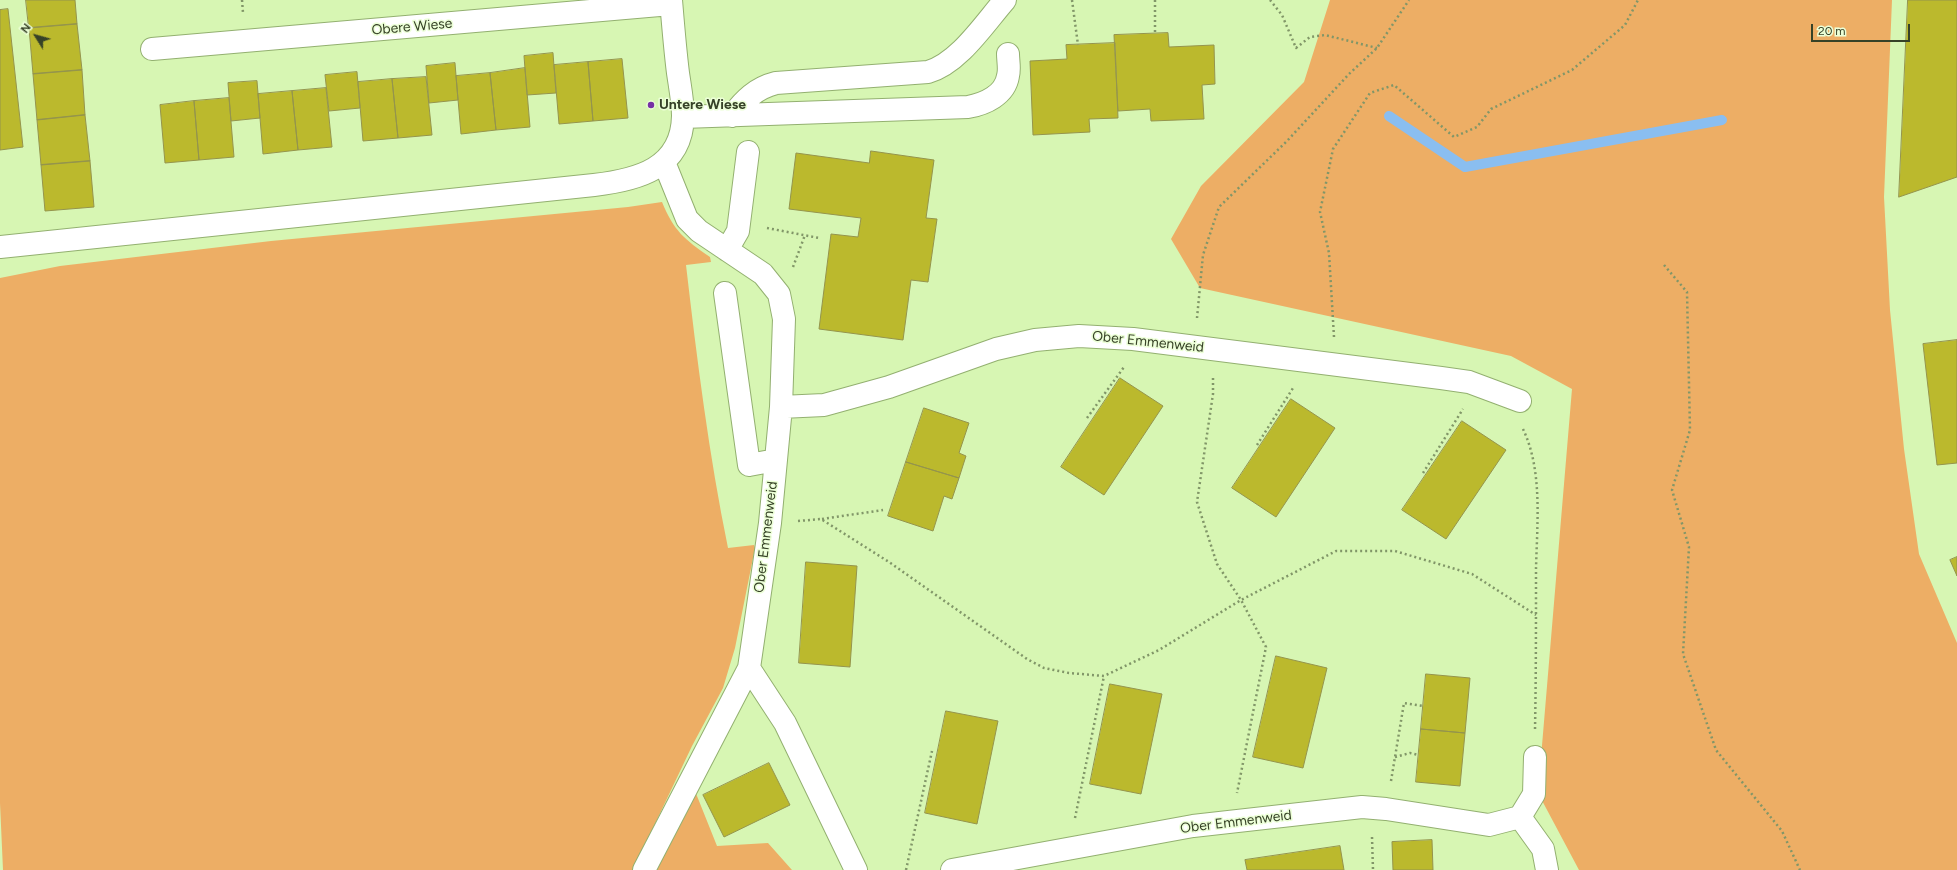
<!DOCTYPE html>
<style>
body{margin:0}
#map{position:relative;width:1957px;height:870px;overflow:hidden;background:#d7f6b3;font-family:Figtree,sans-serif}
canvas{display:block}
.north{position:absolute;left:16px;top:16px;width:40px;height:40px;-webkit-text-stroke:3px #ecffd7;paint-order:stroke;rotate:307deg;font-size:11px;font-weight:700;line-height:16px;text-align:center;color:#364227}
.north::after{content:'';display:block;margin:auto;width:14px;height:18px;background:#364227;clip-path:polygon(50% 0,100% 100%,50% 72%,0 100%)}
.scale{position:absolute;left:1811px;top:24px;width:99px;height:18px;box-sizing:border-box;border:2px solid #364227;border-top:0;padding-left:5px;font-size:12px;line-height:14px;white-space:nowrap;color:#364227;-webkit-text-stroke:3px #ecffd7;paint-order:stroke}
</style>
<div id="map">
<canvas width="1957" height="870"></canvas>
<div class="north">N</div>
<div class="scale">20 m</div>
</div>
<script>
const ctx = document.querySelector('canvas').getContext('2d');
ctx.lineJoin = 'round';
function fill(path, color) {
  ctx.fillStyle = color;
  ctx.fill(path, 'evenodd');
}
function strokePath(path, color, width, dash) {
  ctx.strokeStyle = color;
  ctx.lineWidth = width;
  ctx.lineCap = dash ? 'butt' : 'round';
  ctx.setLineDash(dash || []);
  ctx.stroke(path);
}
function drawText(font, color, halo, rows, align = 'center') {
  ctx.font = font + ' Figtree,sans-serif';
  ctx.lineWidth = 3;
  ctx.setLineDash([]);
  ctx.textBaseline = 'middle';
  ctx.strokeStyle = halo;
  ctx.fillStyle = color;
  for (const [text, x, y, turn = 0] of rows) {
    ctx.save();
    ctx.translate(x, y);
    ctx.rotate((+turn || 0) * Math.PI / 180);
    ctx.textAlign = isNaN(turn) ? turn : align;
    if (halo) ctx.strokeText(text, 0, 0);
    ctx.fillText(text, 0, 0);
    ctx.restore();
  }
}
fill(new Path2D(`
 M 1330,0 L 1892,0 L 1884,197 L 1890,310 L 1904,449 L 1919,554 L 1957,643 L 1957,870 L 1579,870 L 1538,793 L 1572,389 L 1511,356 L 1200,288 L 1171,239 L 1201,186 L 1304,82 Z
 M 662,202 C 674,231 684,239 710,257 L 711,262 L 686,265 C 697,360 709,455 728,548 L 754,545 L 755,548 L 735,648 L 723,688 L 692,746 L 633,870 L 3,870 L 0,803 L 0,278 L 60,266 L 271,241 L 628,207 Z
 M 693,786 L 717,846 L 768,843 L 792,870 L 651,870 Z`), '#edae65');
strokePath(new Path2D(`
 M 1389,116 L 1465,167 L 1722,120`), '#8abef0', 10);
const building = new Path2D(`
 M 26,0 L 75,0 L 77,24 L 29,28 Z
 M 1908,0 L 1957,0 L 1957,177 L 1899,197 Z
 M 8,9 L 23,147 L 0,150 L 0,10 Z
 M 77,24 L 82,70 L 33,74 L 29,28 Z
 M 1168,33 L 1169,47 L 1214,45 L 1215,84 L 1202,85 L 1204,119 L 1151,121 L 1150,109 L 1118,111 L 1114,35 Z
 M 1115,43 L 1118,118 L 1089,119 L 1090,132 L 1033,135 L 1030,61 L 1067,59 L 1066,45 Z
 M 553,53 L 556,93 L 527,95 L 524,56 Z
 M 622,59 L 628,118 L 593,121 L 588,62 Z
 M 588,62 L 593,121 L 559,124 L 554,65 Z
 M 455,63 L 458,100 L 429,103 L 426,66 Z
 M 525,68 L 530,127 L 496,130 L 490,73 Z
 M 82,70 L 85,115 L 37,120 L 33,74 Z
 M 357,72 L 360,108 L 329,111 L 325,75 Z
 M 490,73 L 496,130 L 461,134 L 456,76 Z
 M 426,77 L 432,135 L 398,138 L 392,79 Z
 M 392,79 L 398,138 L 363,141 L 358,82 Z
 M 257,81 L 260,118 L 231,121 L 228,83 Z
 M 326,88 L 332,147 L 298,150 L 292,91 Z
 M 292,91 L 298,150 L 263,154 L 258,94 Z
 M 229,98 L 234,157 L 199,160 L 194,101 Z
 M 194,101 L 199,160 L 165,163 L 160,105 Z
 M 85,115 L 90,161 L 41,165 L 37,120 Z
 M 871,151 L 934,160 L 926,218 L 937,219 L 928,282 L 911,280 L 903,340 L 819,329 L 831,234 L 858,237 L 861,218 L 789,209 L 796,153 L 869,163 Z
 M 90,161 L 94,207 L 45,211 L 41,165 Z
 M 1957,340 L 1957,463 L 1937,465 L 1923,344 Z
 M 1120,378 L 1163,406 L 1104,495 L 1061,467 Z
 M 1291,399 L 1335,428 L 1276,517 L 1232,488 Z
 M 924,408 L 969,423 L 959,453 L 966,456 L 959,478 L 906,462 Z
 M 1462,421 L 1506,450 L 1446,539 L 1402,510 Z
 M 906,462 L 959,478 L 952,499 L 944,496 L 933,531 L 888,516 Z
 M 1957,557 L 1957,576 L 1950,560 Z
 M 806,562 L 857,566 L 850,667 L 799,663 Z
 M 1276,656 L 1327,668 L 1303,768 L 1253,757 Z
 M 1426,674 L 1470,678 L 1465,733 L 1421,729 Z
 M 1110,684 L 1162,694 L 1141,794 L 1090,784 Z
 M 946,711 L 998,721 L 977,824 L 925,813 Z
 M 1421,729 L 1465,733 L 1460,786 L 1416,782 Z
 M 769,763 L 790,805 L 724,837 L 703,795 Z
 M 1432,840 L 1433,870 L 1393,870 L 1392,842 Z
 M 1340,846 L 1344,870 L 1247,870 L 1245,860 Z`);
fill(building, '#bbb92d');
strokePath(building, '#94944d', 1);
const minor = new Path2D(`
 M 152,49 L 671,4
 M 732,116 C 744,100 756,88 776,83 L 928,72 C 959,63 984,24 1005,0
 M 683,117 L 968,107 C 985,104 1005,95 1008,76 C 1010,69 1008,61 1008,54
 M 0,247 L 594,185 C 637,180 682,169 683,116 C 683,102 680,87 678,73 C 675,49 673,24 671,0
 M 727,250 L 738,231 L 748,152
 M 725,293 L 749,465 L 776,460
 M 781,407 L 824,405 L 889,387 L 996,349 L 1035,340 L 1079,336 L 1133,339 L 1441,378 L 1469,382 L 1520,401
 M 749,668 L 785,723 L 856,870
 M 1520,817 L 1543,849 L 1547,870
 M 644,870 L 749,668 L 770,523 L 781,407 L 784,319 L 779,294 L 763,274 L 699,231 L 687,219 L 664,162
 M 952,870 L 1193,826 L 1362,807 L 1386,809 L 1489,825 L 1520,817 L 1534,794 L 1535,757`);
strokePath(minor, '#93b070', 24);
strokePath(new Path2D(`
 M 242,0 L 243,13
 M 1072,0 L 1078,45
 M 1155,0 L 1155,33
 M 1270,0 L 1282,15 L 1296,48 L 1310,37 L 1325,35 L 1377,48
 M 767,228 L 819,238
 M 1664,265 L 1687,292 L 1690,430 L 1672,490 L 1689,547 L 1683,654 L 1716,750 L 1782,831 L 1800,870
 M 793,267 L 805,235
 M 1197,318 L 1203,255 L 1219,207 L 1287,141 L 1349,74 L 1377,48 L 1409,0
 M 1334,337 L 1329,253 L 1320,212 L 1333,149 L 1370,93 L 1394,85 L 1454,137 L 1477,127 L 1491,109 L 1572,70 L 1625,25 L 1638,0
 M 1213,378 L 1213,394 L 1197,502 L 1217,564 L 1241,600 L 1266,647 L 1237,793
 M 1087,418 L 1124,367
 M 1523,429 C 1543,471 1537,524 1536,569 C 1536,623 1536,676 1535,730
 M 1257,445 L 1293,388
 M 1423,473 L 1463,409
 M 822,519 L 883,510
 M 798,521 L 821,519 L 889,562 L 1027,659 L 1044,668 L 1069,673 L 1104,676 L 1159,650 L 1241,600 L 1336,551 L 1395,551 L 1472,574 L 1536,615
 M 1395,757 L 1410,753 L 1418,755
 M 1391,781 L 1404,703 L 1423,706
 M 1075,818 L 1104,676
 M 1372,837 L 1373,870
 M 906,870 L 932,751`), '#819668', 2.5, [2, 3]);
strokePath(minor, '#fff', 22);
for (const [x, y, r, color] of [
 [651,105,4,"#7731a5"]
]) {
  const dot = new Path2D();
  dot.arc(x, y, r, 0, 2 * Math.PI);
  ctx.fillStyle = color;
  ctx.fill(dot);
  strokePath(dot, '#ecffd7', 1.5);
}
drawText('14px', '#364227', '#ecffd7', [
 ["Obere Wiese",412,27,-5],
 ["Ober Emmenweid",1148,342,6],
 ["Ober Emmenweid",766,537,-83],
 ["Ober Emmenweid",1236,822,-7]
]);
drawText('bold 14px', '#364227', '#ecffd7', [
 ["Untere Wiese",659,105]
], 'left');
</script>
